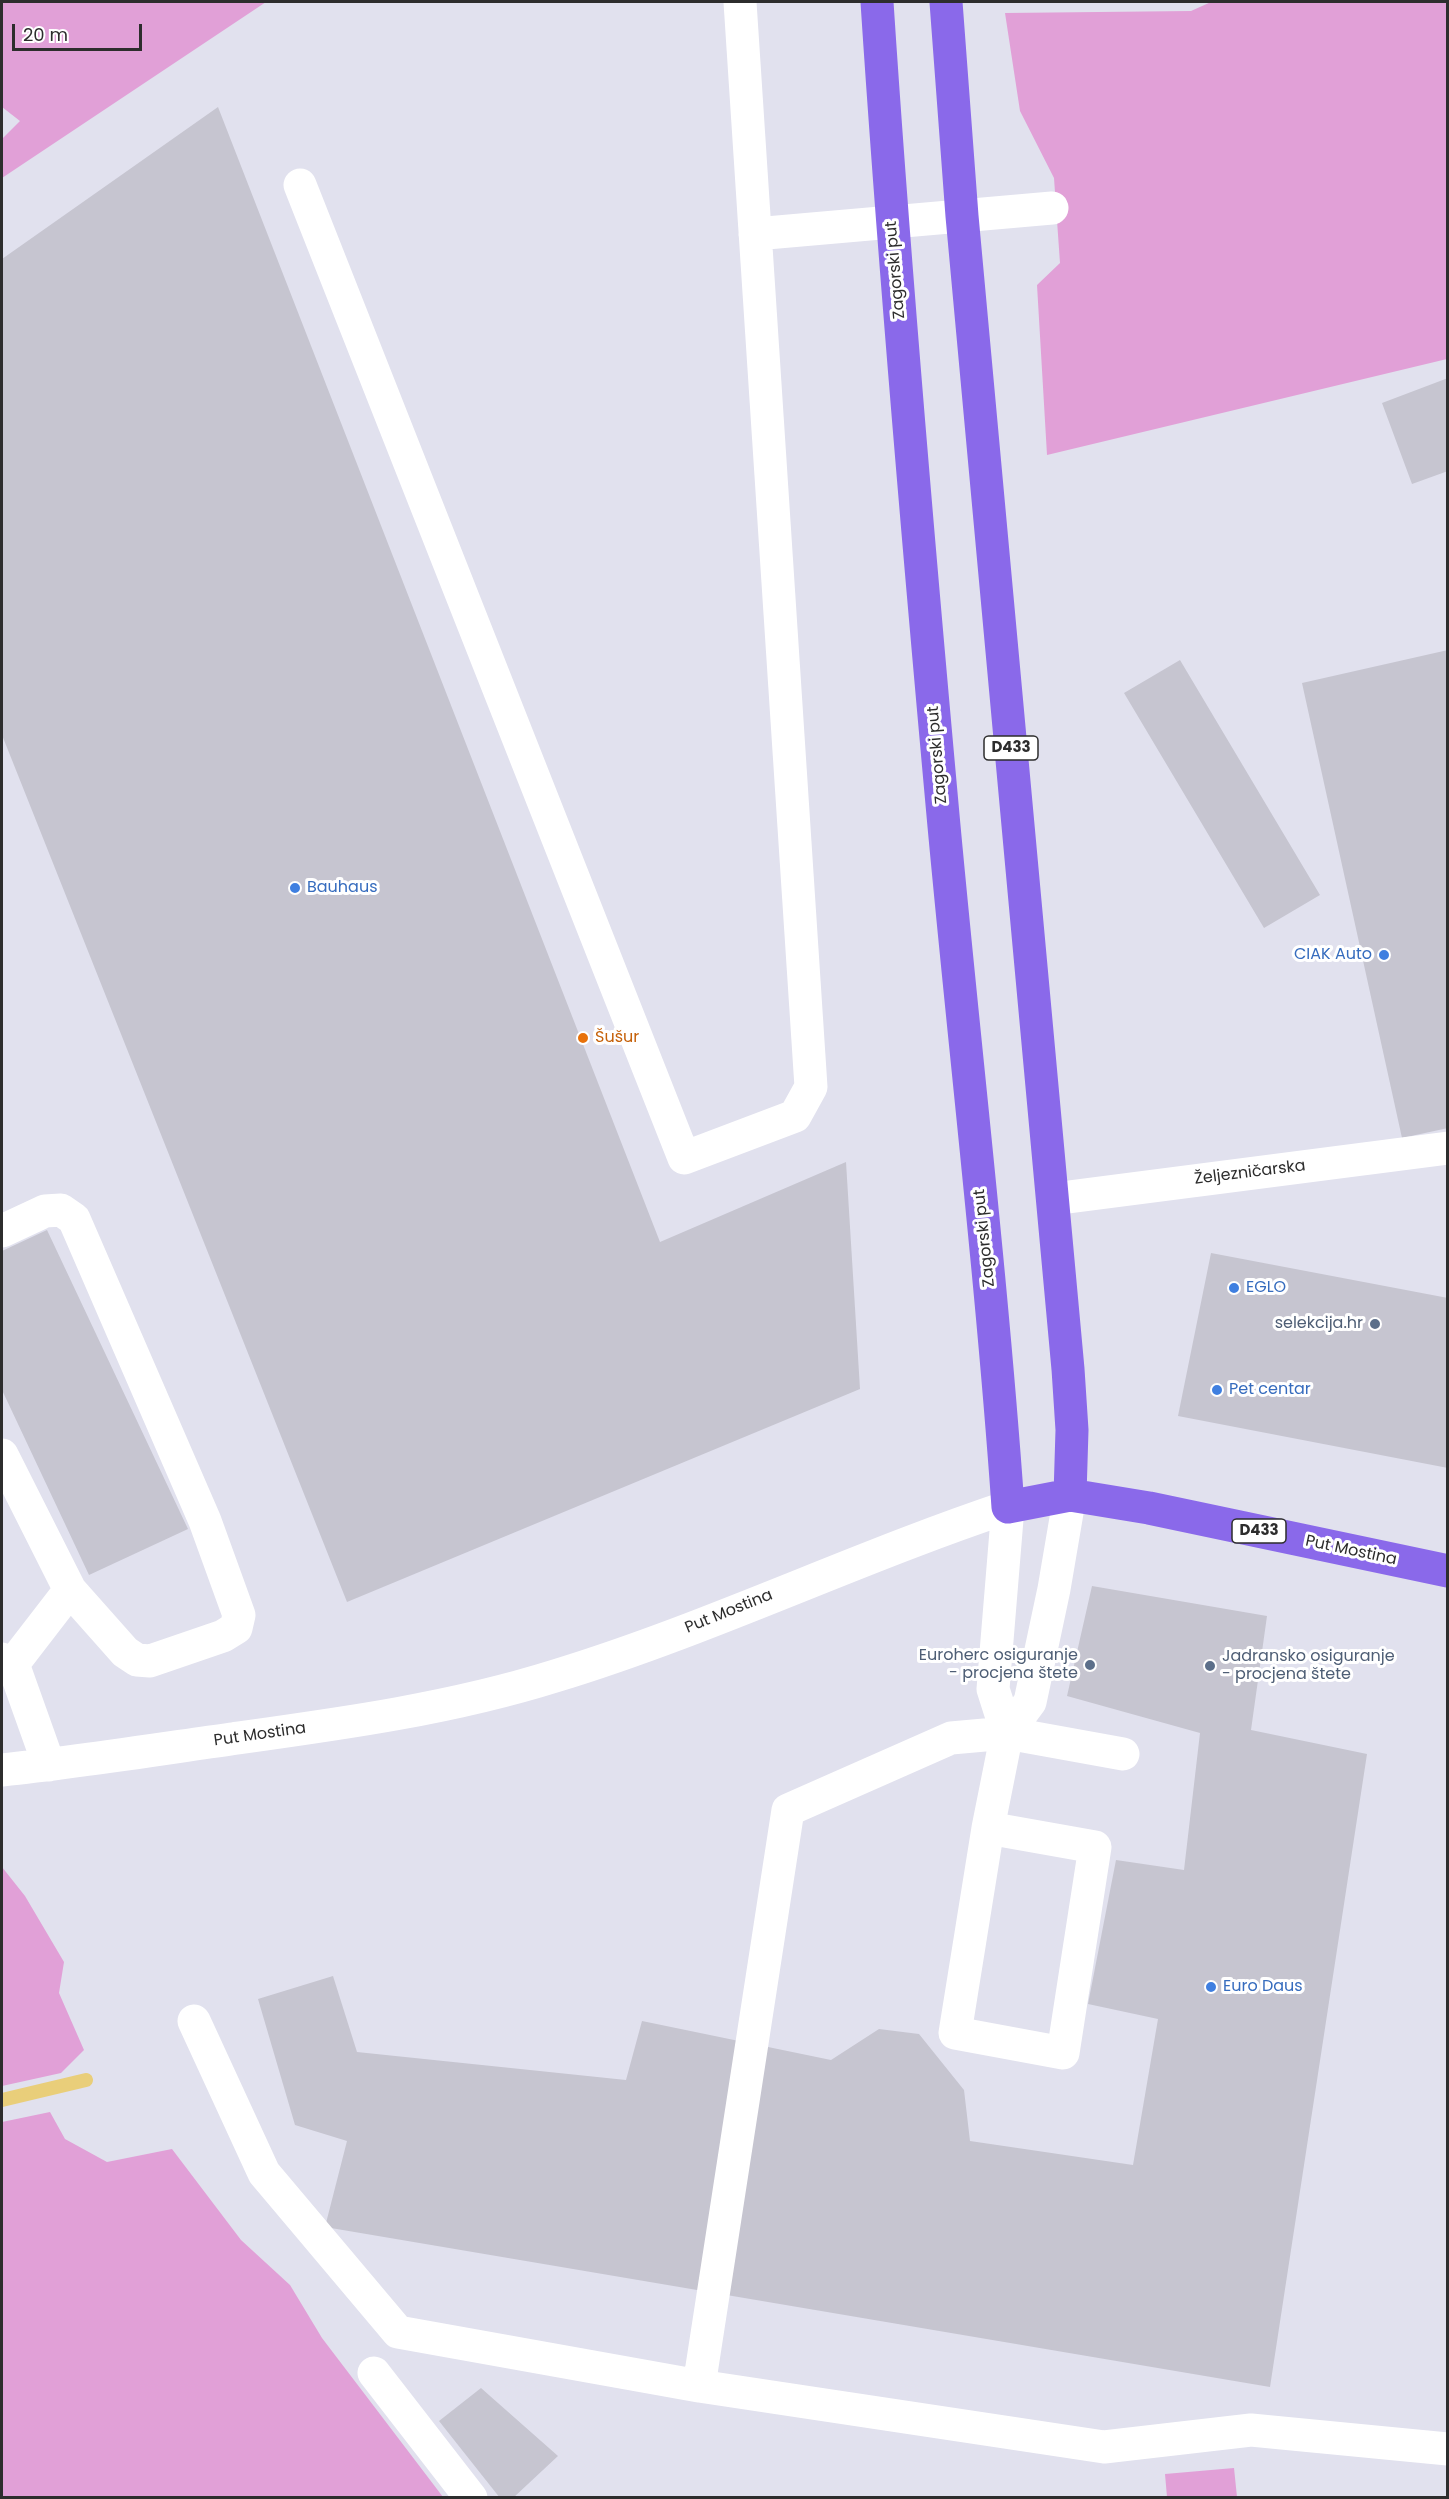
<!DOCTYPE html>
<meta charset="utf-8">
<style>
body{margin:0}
#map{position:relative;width:1449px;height:2499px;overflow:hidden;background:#e1e1ee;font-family:Poppins,sans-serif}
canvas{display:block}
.frame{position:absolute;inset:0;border:3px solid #2d2d2d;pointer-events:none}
.scale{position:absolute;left:12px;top:24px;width:130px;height:27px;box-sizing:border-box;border:3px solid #2d2d2d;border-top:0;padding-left:8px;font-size:18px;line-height:21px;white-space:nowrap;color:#2d2d2d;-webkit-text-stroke:4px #fff;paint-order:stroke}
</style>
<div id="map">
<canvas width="1449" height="2499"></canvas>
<div class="frame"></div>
<div class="scale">20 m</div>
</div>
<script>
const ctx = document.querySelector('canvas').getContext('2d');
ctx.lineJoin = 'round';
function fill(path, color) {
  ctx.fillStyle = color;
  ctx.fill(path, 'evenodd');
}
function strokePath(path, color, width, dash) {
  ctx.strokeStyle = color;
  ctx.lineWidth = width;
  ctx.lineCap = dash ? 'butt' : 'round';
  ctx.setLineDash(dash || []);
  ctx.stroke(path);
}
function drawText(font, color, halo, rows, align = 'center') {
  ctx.font = font + ' Poppins,sans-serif';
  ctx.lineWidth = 6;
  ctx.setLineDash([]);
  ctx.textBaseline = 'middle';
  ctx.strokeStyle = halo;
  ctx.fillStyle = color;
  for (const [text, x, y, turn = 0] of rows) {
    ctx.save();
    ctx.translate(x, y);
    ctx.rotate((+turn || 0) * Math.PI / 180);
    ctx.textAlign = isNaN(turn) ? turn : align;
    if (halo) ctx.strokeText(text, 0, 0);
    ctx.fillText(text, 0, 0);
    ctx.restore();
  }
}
fill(new Path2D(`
 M 2,2 L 266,2 L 2,178 L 2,139 L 20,121 L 2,107 Z
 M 1211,2 L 1447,2 L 1447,359 L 1047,455 L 1037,285 L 1060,263 L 1054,178 L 1020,111 L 1005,13 L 1191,11 Z
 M 2,1867 L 25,1896 L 64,1962 L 59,1993 L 84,2050 L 61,2073 L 2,2086 Z
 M 50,2112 L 65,2139 L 107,2162 L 172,2149 L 241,2240 L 290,2285 L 322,2338 L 443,2497 L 2,2497 L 2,2122 Z
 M 1234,2468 L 1237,2497 L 1167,2497 L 1165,2474 Z`), '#e1a0d7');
strokePath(new Path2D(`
 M 2,2100 L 86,2080`), '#e9ce7a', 14);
fill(new Path2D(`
 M 218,107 L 660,1242 L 846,1162 L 860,1389 L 347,1602 L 2,735 L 2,259 Z
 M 1448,378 L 1448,471 L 1412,484 L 1382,403 Z
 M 1448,650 L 1448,1128 L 1402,1138 L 1302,683 Z
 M 1180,660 L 1320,895 L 1264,928 L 1124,693 Z
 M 47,1230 L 188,1529 L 89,1575 L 2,1390 L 2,1251 Z
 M 1211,1253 L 1448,1298 L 1448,1468 L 1178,1416 Z
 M 1092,1586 L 1267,1616 L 1251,1730 L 1367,1754 L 1270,2387 L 325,2227 L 347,2141 L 295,2125 L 258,1999 L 333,1976 L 357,2052 L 626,2080 L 642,2021 L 831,2060 L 879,2029 L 919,2034 L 964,2090 L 970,2141 L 1133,2165 L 1158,2019 L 1088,2004 L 1116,1860 L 1184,1870 L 1200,1733 L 1067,1696 Z
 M 481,2388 L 558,2456 L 513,2498 L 500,2498 L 439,2421 Z`), '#c6c5d0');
strokePath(new Path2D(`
 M 300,185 L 684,1158 L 795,1116 L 811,1087 L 740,2
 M 755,234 L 1052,208
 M 1053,1199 L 1448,1148
 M 2,1231 L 45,1211 L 61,1210 L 74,1219 L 205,1521 L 239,1615 L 236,1628 L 223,1636 L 150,1661 L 137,1660 L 125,1652 L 70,1590 L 2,1455
 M 2,1659 L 13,1664 L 49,1765
 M 13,1664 L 70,1590
 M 1123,1754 L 1007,1733 L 951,1738 L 788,1810 L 699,2386 L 1104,2447 L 1251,2430 L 1448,2449
 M 2,1770 C 78,1762 154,1750 231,1739 C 339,1724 450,1709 555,1676 C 709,1629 855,1558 1008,1507 L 993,1689 L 1007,1733
 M 988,1828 L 1095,1847 L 1063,2053 L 955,2033 L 988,1828 L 1007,1733 L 1030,1702 L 1054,1589 L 1070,1495
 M 194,2021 L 264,2173 L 398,2332 L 699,2386
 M 374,2373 L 471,2498`), '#fff', 33);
strokePath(new Path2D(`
 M 877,2 C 895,277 919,552 944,826 C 965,1053 992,1280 1008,1507 L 1070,1495 L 1149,1508 L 1448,1571
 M 946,2 L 962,216 L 1068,1369 L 1072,1430 L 1070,1495`), '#8a69ea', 33);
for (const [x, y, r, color] of [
 [295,888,6,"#3f7fe0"],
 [1384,955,6,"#3f7fe0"],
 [583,1038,6,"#e8710a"],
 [1234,1288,6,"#3f7fe0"],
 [1375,1324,6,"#5c6f8a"],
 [1217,1390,6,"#3f7fe0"],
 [1090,1665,6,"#5c6f8a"],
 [1210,1666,6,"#5c6f8a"],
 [1211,1987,6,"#3f7fe0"]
]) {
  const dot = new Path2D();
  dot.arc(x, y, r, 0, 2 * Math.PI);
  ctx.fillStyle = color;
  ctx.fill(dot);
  strokePath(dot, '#fff', 2);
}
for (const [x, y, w] of [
 [1011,748,54],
 [1259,1531,54]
]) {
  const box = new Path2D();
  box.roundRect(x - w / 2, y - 12, w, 24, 4.5);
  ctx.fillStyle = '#fff';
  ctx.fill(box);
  strokePath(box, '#2d2d2d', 1.5);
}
drawText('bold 15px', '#2d2d2d', null, [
 ["D433",1011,748],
 ["D433",1259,1531]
]);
drawText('16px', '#2d2d2d', '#fff', [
 ["Zagorski put",896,270,-95],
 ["Zagorski put",938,755,-95],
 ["Željezničarska",1250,1173,-7],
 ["Zagorski put",985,1238,-96],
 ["Put Mostina",1351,1551,12],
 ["Put Mostina",729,1612,-22],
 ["Put Mostina",260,1735,-8]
]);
drawText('16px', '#366cbe', '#fff', [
 ["Bauhaus",307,888],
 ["CIAK Auto",1372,955,"right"],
 ["EGLO",1246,1288],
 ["Pet centar",1229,1390],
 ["Euro Daus",1223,1987]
], 'left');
drawText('16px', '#c56008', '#fff', [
 ["Šušur",595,1038]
], 'left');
drawText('16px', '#4e5e75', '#fff', [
 ["selekcija.hr",1363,1324],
 ["Euroherc osiguranje",1078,1656],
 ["- procjena štete",1078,1674],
 ["Jadransko osiguranje",1222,1657,"left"],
 ["- procjena štete",1222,1675,"left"]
], 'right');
</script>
